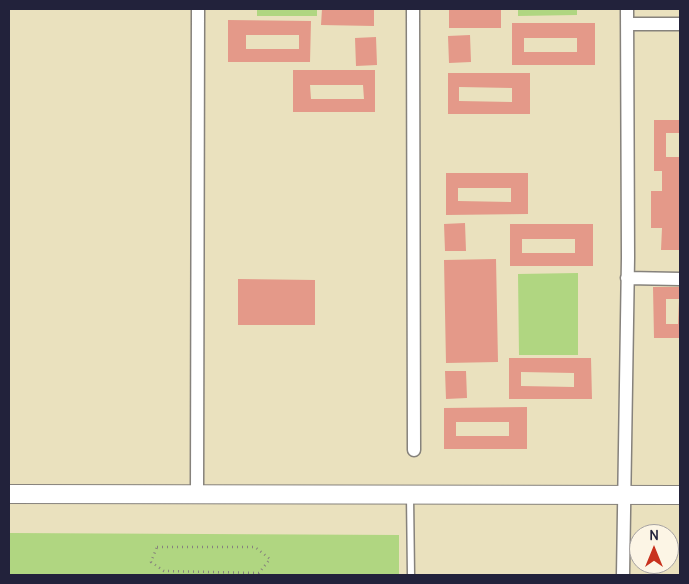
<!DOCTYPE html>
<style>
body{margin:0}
#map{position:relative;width:689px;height:584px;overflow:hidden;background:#eae1be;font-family:Delius,sans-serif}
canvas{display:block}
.frame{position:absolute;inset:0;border:10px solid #22223b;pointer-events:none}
.north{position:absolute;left:629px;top:524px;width:50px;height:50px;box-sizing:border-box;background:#fcf5e5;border:1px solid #a5a1a1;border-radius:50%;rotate:0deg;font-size:14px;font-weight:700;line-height:20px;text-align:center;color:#22223b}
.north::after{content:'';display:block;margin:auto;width:18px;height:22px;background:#c8321e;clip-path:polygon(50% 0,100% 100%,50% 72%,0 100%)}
</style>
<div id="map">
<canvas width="689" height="584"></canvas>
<div class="frame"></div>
<div class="north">N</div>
</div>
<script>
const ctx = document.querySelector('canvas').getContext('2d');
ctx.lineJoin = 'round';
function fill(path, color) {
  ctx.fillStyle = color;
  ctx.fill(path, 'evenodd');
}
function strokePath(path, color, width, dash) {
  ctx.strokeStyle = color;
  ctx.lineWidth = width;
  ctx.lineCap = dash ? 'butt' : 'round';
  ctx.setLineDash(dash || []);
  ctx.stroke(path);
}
fill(new Path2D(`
 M 257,9 L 317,9 L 317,16 L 257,16 Z
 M 518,9 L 577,9 L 577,15 L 518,16 Z
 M 578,273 L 578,355 L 519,355 L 518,274 Z
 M 9,533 L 399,535 L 399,575 L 9,575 Z`), '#b0d681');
fill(new Path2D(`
 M 322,9 L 374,9 L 374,26 L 321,25 Z
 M 449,9 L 501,9 L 501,28 L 449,28 Z
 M 228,20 L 311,21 L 310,62 L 228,62 ZM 246,35 L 299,35 L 299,49 L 246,49 Z
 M 512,23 L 595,23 L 595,65 L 512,65 ZM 524,38 L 577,38 L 577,52 L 524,52 Z
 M 470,35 L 471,62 L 449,63 L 448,36 Z
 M 376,37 L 377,65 L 356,66 L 355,38 Z
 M 293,70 L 375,70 L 375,112 L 293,112 ZM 310,85 L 363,85 L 364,99 L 311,99 Z
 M 448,73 L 530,73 L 530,114 L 448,114 ZM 459,87 L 512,88 L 512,102 L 459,101 Z
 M 654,120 L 680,120 L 680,133 L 666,133 L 666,157 L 680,157 L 680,250 L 661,250 L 662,228 L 651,228 L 651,191 L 662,191 L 662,171 L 654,171 Z
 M 446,173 L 528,173 L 528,214 L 446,215 ZM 458,188 L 511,188 L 511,202 L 458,201 Z
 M 465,223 L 466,251 L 445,251 L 444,224 Z
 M 510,224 L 593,224 L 593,266 L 510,266 ZM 522,239 L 575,239 L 575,253 L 522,253 Z
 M 496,259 L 498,362 L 446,363 L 444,260 Z
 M 238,279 L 315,280 L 315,325 L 238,325 Z
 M 653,287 L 680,287 L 680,338 L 654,338 ZM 666,299 L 679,299 L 678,324 L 666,324 Z
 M 509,358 L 591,358 L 592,399 L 509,399 ZM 521,372 L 574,373 L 574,387 L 521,386 Z
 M 445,371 L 466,371 L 467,398 L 446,399 Z
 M 527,407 L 527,449 L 444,449 L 444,408 ZM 456,422 L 509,422 L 509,436 L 456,436 Z`), '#e49989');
const lane = new Path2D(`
 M 410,496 L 411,575`);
const street = new Path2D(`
 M 413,9 L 414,450
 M 627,24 L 680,24
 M 627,278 L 680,279
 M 197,494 L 198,9
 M 623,575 L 628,258 L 627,9`);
const secondary = new Path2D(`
 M 9,494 L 680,495`);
strokePath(lane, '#86827c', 9);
strokePath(street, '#86827c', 15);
strokePath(secondary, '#86827c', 20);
strokePath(new Path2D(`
 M 157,547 L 255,547 L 270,559 L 259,573 L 164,571 L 151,562 Z`), '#86827c', 2.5, [1, 4]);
strokePath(lane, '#fff', 6);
strokePath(street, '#fff', 12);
strokePath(secondary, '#fff', 18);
</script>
